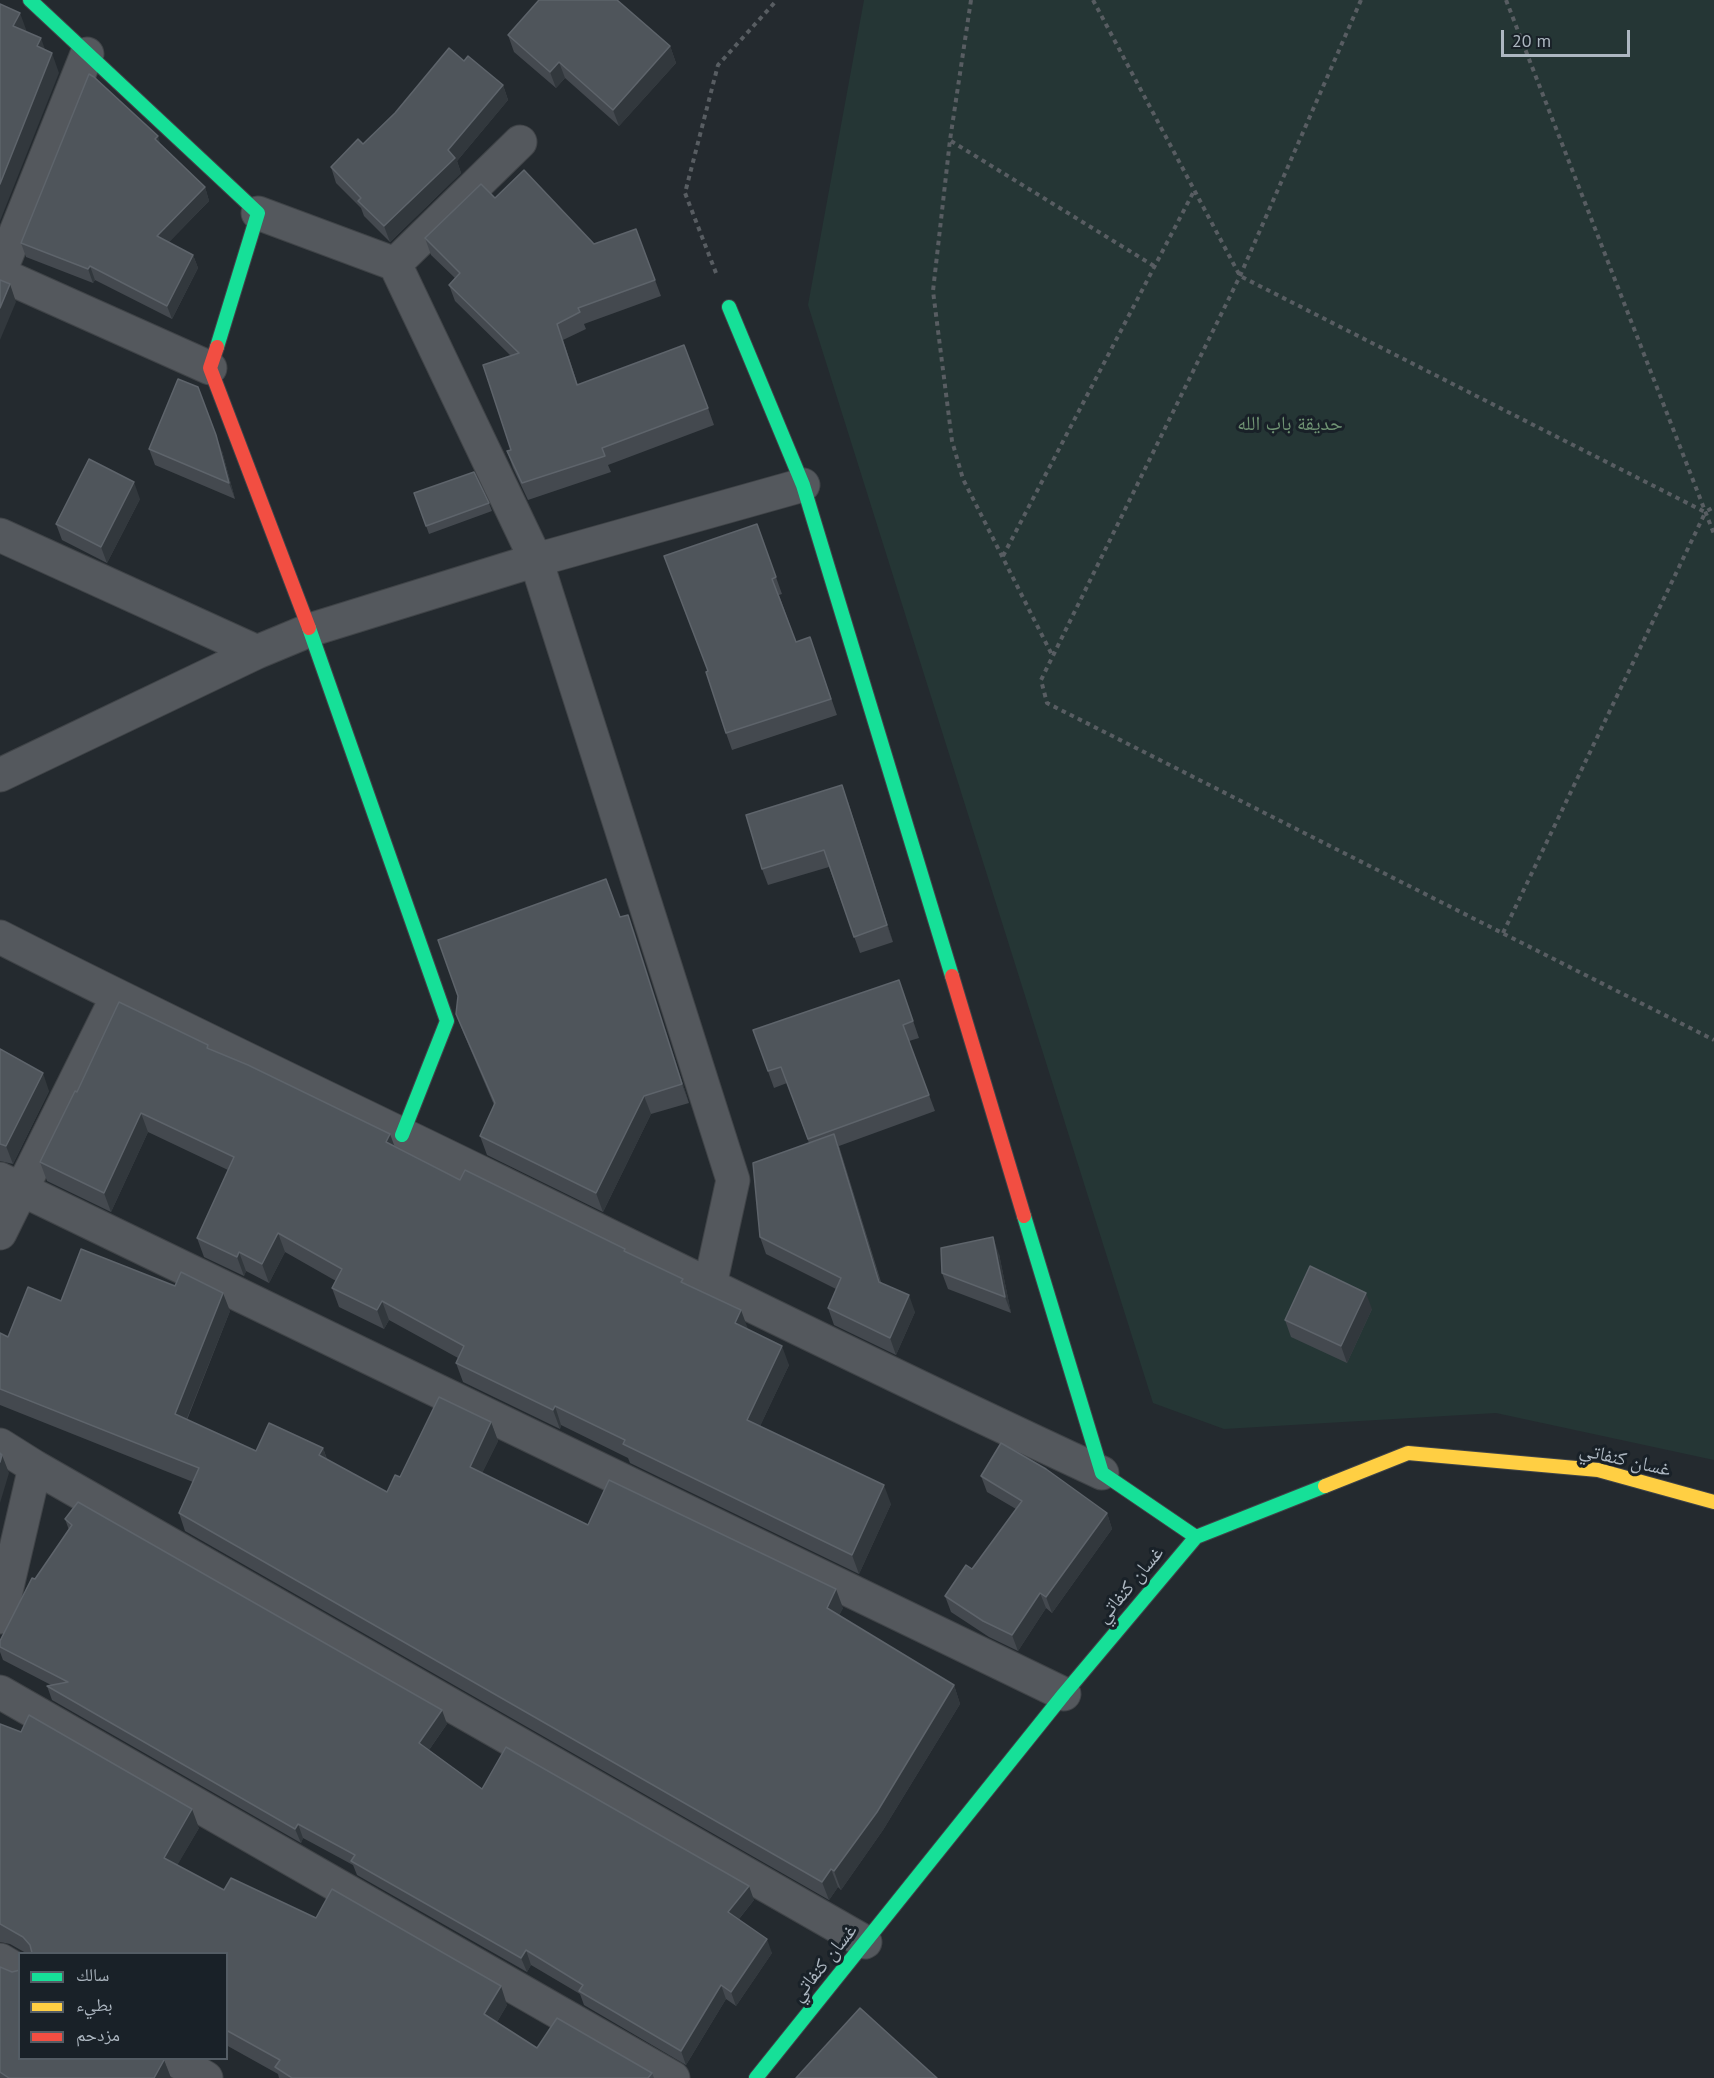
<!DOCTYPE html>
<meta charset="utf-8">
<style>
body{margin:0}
#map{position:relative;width:1714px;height:2078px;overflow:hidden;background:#242a2f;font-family:"PT Sans","Noto Naskh Arabic",sans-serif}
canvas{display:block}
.legend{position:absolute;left:18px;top:1952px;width:210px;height:108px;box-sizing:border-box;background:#192128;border:2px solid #545d65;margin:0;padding:8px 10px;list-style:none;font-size:18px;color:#adb7c1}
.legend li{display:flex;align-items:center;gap:12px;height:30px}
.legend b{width:30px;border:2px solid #545d65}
.scale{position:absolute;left:1501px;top:30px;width:129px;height:27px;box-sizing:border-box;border:3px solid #adb7c1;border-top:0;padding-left:8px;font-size:18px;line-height:21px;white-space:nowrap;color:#adb7c1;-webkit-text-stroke:4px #192128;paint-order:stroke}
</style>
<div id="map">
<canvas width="1714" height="2078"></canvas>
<ul class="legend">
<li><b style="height:8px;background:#16e098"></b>سالك</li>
<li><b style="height:8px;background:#ffcf43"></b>بطيء</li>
<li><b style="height:8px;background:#f24e42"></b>مزدحم</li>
</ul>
<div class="scale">20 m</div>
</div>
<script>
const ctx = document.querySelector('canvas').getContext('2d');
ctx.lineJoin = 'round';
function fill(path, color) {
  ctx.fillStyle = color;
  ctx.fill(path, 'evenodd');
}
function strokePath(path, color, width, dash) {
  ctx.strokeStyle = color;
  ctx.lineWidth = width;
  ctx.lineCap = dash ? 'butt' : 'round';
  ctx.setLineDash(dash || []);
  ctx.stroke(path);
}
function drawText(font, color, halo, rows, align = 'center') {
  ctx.font = font + ' "PT Sans","Noto Naskh Arabic",sans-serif';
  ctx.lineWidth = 6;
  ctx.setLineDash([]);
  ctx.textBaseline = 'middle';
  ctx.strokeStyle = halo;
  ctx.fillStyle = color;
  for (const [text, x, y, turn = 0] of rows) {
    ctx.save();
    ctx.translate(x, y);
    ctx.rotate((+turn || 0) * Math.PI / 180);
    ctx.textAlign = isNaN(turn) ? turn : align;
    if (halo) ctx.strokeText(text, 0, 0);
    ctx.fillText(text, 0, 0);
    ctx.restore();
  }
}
fill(new Path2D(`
 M 864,0 L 1714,0 L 1714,1460 L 1496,1413 L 1224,1429 L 1153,1403 L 808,305 Z`), '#253635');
const street = new Path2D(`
 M 258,213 L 395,264 L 520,142
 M 395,264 L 536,560 L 733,1180 L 710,1285
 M 0,272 L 87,54
 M 0,274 L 210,368
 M 0,535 L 257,652
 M 0,775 L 257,652 L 310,630 L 536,560 L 803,485
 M 0,937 C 165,1021 332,1100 498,1181 C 699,1280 899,1379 1102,1473
 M 0,1179 L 1064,1694
 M 0,1233 L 117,997
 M 0,1445 L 35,1467 L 865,1942
 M 0,1617 L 35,1467
 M 0,1692 L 673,2078
 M 0,1960 L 20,1972
 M 172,2058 L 206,2078`);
const fast = new Path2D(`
 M 30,0 L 258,213 L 217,347
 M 729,307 L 803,485 L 952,976
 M 309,628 L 447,1021 L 402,1135
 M 1024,1216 L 1102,1473 L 1196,1537
 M 756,2078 L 1064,1694 L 1196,1537 L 1325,1486`);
const slow = new Path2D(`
 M 1325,1486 L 1408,1453 L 1598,1470 L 1714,1502`);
const jam = new Path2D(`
 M 217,347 L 210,368 L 309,628
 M 952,976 L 1024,1216`);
strokePath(street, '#404448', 35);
strokePath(fast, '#404448', 16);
strokePath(slow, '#404448', 16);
strokePath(jam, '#404448', 16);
strokePath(new Path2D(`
 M 971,0 L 950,140 L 933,291 L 952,441 L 963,479 L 1052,655
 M 1093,0 L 1240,276 L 1705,512 L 1714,507
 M 1361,0 L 1240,276 L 1041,680 L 1047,703 L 1714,1040
 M 1506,0 L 1714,534
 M 951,141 L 1154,266
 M 716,273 L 685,193 L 718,65 L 777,0
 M 1003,556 L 1194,191
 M 1503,933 L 1705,513`), '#585d62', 4, [4.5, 4.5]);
strokePath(street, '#54585d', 33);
strokePath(fast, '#16e098', 14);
strokePath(slow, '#ffcf43', 14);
strokePath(jam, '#f24e42', 14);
fill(new Path2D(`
 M 508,35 L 670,46 L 676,63 L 619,126 L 565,78 L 556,88 L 514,52 Z
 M 464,61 L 503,85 L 508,100 L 457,161 L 461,173 L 390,242 L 364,216 L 361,208 L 336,183 L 331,167 L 363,144 Z
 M 161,145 L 205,187 L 209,201 L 169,242 L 193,255 L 198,268 L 172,319 L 95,280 L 93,283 L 26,257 L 21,243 Z
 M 495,198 L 594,244 L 636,229 L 661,296 L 584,324 L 586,329 L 563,340 L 578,385 L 708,408 L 714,425 L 608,465 L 611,472 L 528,500 L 513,468 L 507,451 L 511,450 L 511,356 L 455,301 L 449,285 L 455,278 L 431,255 L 425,238 Z
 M 149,449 L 222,451 L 235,499 L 155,465 Z
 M 414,493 L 489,503 L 492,511 L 429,534 Z
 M 140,499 L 107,563 L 62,540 L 56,524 Z
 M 757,524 L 782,594 L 779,595 L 796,642 L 810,637 L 837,715 L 732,750 L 726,733 Z
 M 848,802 L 893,942 L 860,953 L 829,867 L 768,885 L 762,869 Z
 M 628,915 L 689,1103 L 651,1114 L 603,1212 L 487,1155 L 480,1136 L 494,1105 L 463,1032 L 456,1014 L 620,917 Z
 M 899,980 L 919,1038 L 909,1041 L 935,1111 L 839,1146 L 881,1282 L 915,1312 L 896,1355 L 834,1325 L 828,1308 L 836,1289 L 766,1254 L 760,1237 L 809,1143 L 787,1083 L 774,1088 L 753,1030 Z
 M 209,1048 L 460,1180 L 626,1252 L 685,1284 L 748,1329 L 789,1365 L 760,1426 L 891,1504 L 859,1574 L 630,1463 L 628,1458 L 561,1425 L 560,1429 L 463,1382 L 456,1363 L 458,1358 L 389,1320 L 384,1329 L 339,1307 L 332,1288 L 336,1281 L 285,1252 L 269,1283 L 246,1271 L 244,1276 L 204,1257 L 197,1238 L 228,1170 L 148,1132 L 111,1212 L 47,1181 L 40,1162 L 77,1092 Z
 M 0,1049 L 49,1091 L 13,1164 L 0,1161 Z
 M 999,1254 L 1011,1313 L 948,1289 L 942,1273 Z
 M 61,1301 L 230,1311 L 187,1420 L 256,1451 L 323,1448 L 327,1459 L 387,1492 L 400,1477 L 491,1422 L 498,1441 L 482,1473 L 588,1525 L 843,1608 L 839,1615 L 954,1685 L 960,1704 L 883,1830 L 841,1890 L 838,1887 L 829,1900 L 185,1531 L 179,1513 L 193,1482 L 0,1405 L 0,1333 L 8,1337 Z
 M 1372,1309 L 1347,1363 L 1291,1337 L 1285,1320 Z
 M 981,1476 L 1107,1513 L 1112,1529 L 1052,1613 L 1046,1608 L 1018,1651 L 989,1637 L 951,1612 L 945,1596 L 972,1569 L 1016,1509 L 987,1492 Z
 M 65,1519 L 447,1724 L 429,1750 L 482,1789 L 754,1900 L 739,1919 L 772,1953 L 736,2006 L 726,1999 L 686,2065 L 584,2005 L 580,1994 L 531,1965 L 527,1972 L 357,1875 L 353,1865 L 303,1838 L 301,1843 L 52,1700 L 47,1686 L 51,1685 L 3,1660 L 0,1652 L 0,1641 L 35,1579 L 69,1530 Z
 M 0,1724 L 199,1828 L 177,1865 L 224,1890 L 316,1918 L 507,2005 L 497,2022 L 537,2048 L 652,2073 L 654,2078 L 279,2078 L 278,2074 L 226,2045 L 226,1953 L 26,1953 L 10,1944 L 0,1942 Z
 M 0,1967 L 164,2060 L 171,2078 L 0,2078 Z`), '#44494f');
fill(new Path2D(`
 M 20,13 L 27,32 L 13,26 Z
 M 41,38 L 48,58 L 37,46 Z
 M 670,46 L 676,63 L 619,126 L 613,110 Z
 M 52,53 L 59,73 L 0,221 L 0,184 Z
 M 559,62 L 565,78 L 556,88 L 550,72 Z
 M 503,85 L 508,100 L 457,161 L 461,173 L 390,242 L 384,226 Z
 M 158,136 L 162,149 L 155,139 Z
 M 205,187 L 209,201 L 162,249 L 157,236 Z
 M 193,255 L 198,268 L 172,319 L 167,306 Z
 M 90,266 L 95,280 L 93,283 L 88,269 Z
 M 10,284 L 16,302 L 0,340 L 0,308 Z
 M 216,435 L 222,451 L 235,499 L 229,483 Z
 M 134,482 L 140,499 L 107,563 L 101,547 Z
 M 842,785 L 848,802 L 893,942 L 887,925 Z
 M 628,915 L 635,933 L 689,1103 L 682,1084 Z
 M 43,1073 L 49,1091 L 13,1164 L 6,1146 Z
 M 644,1096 L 651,1114 L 603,1212 L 596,1193 Z
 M 141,1113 L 148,1132 L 111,1212 L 104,1193 Z
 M 390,1134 L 397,1153 L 386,1142 Z
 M 834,1134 L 840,1151 L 885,1298 L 879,1282 Z
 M 278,1233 L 285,1252 L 269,1283 L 262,1264 Z
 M 993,1237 L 999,1254 L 1011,1313 L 1005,1297 Z
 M 239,1252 L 246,1271 L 244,1276 L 237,1257 Z
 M 223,1293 L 230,1311 L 181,1433 L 175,1414 Z
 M 1366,1293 L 1372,1309 L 1347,1363 L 1341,1346 Z
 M 909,1295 L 915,1312 L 896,1355 L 890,1338 Z
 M 382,1301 L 389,1320 L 384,1329 L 377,1310 Z
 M 741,1310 L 748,1329 L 735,1323 Z
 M 782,1346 L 789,1365 L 754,1439 L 747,1420 Z
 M 555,1406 L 561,1425 L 560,1429 L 553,1410 Z
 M 491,1422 L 498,1441 L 476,1485 L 470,1467 Z
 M 323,1448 L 329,1466 L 319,1455 Z
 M 2,1455 L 9,1473 L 0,1503 L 0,1462 Z
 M 884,1485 L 891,1504 L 859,1574 L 852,1555 Z
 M 1107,1513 L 1112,1529 L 1052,1613 L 1046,1597 Z
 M 836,1589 L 843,1608 L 834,1626 L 827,1608 Z
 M 1040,1593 L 1046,1608 L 1018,1651 L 1012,1635 Z
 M 954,1685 L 960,1704 L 883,1830 L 841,1890 L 834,1871 Z
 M 442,1710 L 447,1724 L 424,1757 L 419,1743 Z
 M 192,1809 L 199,1828 L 171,1876 L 164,1858 Z
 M 298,1824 L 303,1838 L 301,1843 L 295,1829 Z
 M 831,1869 L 838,1887 L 829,1900 L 822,1882 Z
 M 749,1886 L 754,1900 L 733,1926 L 728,1912 Z
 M 767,1939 L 772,1953 L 736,2006 L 731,1992 Z
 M 526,1950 L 531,1965 L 527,1972 L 521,1958 Z
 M 721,1985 L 726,1999 L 686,2065 L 681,2051 Z
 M 501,1986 L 507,2005 L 491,2032 L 484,2014 Z
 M 164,2060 L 171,2078 L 154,2078 Z`), '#32383d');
const building = new Path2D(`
 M 539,0 L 617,0 L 670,46 L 613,110 L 559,62 L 550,72 L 508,35 Z
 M 0,4 L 20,13 L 13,26 L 41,38 L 37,46 L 52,53 L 0,184 Z
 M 449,48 L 464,61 L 468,56 L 503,85 L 448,150 L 455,158 L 384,226 L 358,201 L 361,198 L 331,167 L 358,139 L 363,144 L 395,113 Z
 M 89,74 L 94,77 L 158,136 L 155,139 L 205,187 L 157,236 L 193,255 L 167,306 L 90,266 L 88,269 L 21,243 Z
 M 524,170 L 594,244 L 636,229 L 655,280 L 578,308 L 580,312 L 557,324 L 577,385 L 684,345 L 708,408 L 602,448 L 605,456 L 522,483 L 507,451 L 511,450 L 483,365 L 519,353 L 449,285 L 460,273 L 425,238 L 481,184 L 495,198 Z
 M 0,280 L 10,284 L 0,308 Z
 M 178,379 L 198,387 L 216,435 L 229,483 L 149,449 Z
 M 89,459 L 134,482 L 101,547 L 56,524 Z
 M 474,472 L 489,503 L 426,526 L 414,493 Z
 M 757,524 L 776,577 L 772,579 L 796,642 L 810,637 L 831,699 L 726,733 L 706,672 L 708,671 L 664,556 Z
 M 842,785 L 887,925 L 854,937 L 824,850 L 762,869 L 746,815 Z
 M 606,879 L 620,917 L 628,915 L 682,1084 L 644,1096 L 596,1193 L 480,1136 L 495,1103 L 456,1014 L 458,996 L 438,940 Z
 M 899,980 L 913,1021 L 903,1025 L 929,1095 L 808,1139 L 781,1067 L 768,1071 L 753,1030 Z
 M 119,1002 L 208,1045 L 207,1048 L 248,1065 L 390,1134 L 386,1142 L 460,1180 L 465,1170 L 625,1249 L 624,1251 L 683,1279 L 681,1282 L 741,1310 L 735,1323 L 782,1346 L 747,1420 L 884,1485 L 852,1555 L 623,1444 L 625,1440 L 555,1406 L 553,1410 L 456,1363 L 464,1346 L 382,1301 L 377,1310 L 332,1288 L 342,1269 L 278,1233 L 262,1264 L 239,1252 L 237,1257 L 197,1238 L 234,1157 L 141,1113 L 104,1193 L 40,1162 L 75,1091 L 77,1092 Z
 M 0,1049 L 43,1073 L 6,1146 L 0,1144 Z
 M 834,1134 L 879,1282 L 909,1295 L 890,1338 L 828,1308 L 841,1278 L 760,1237 L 753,1163 Z
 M 993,1237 L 1005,1297 L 942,1273 L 941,1248 Z
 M 81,1249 L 175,1286 L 181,1272 L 223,1293 L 175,1414 L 256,1451 L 269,1423 L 323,1448 L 319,1455 L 387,1492 L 395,1475 L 400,1477 L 439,1397 L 491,1422 L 470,1467 L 588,1525 L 609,1480 L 836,1589 L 827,1608 L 954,1685 L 877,1812 L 834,1871 L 831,1869 L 822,1882 L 179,1513 L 199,1468 L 0,1389 L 0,1333 L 8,1337 L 28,1287 L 61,1301 Z
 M 1310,1266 L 1366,1293 L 1341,1346 L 1285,1320 Z
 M 1001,1443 L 1046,1469 L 1107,1513 L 1046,1597 L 1040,1593 L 1012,1635 L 983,1621 L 945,1596 L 966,1565 L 972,1569 L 1022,1501 L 981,1476 Z
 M 0,1453 L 2,1455 L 0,1462 Z
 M 78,1502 L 442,1710 L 419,1743 L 482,1789 L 506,1747 L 749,1886 L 728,1912 L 767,1939 L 731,1992 L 721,1985 L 681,2051 L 579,1991 L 583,1985 L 526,1950 L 521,1958 L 351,1861 L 355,1855 L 298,1824 L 295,1829 L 47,1686 L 68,1682 L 0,1647 L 0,1641 L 32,1578 L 35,1579 L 72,1525 L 65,1519 Z
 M 29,1715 L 192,1809 L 164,1858 L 224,1890 L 231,1878 L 316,1918 L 332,1889 L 501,1986 L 484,2014 L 537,2048 L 557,2018 L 652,2073 L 648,2078 L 292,2078 L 275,2067 L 280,2060 L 226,2030 L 226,1953 L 32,1953 L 30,1945 L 23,1937 L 0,1924 L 0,1724 L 21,1732 Z
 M 0,1967 L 12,1972 L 20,1970 L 20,2058 L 162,2058 L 164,2060 L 154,2078 L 9,2078 L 0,2072 Z
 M 860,2008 L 937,2078 L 796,2078 Z`);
fill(building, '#4f555b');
strokePath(building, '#5e646b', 1.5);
drawText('20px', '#709474', '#192128', [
 ["حديقة باب الله",1290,424]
]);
drawText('20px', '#adb7c1', '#192128', [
 ["غسان كنفاتي",1625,1460,13],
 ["غسان كنفاتي",1130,1585,-50],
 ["غسان كنفاتي",824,1963,-51]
]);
</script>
